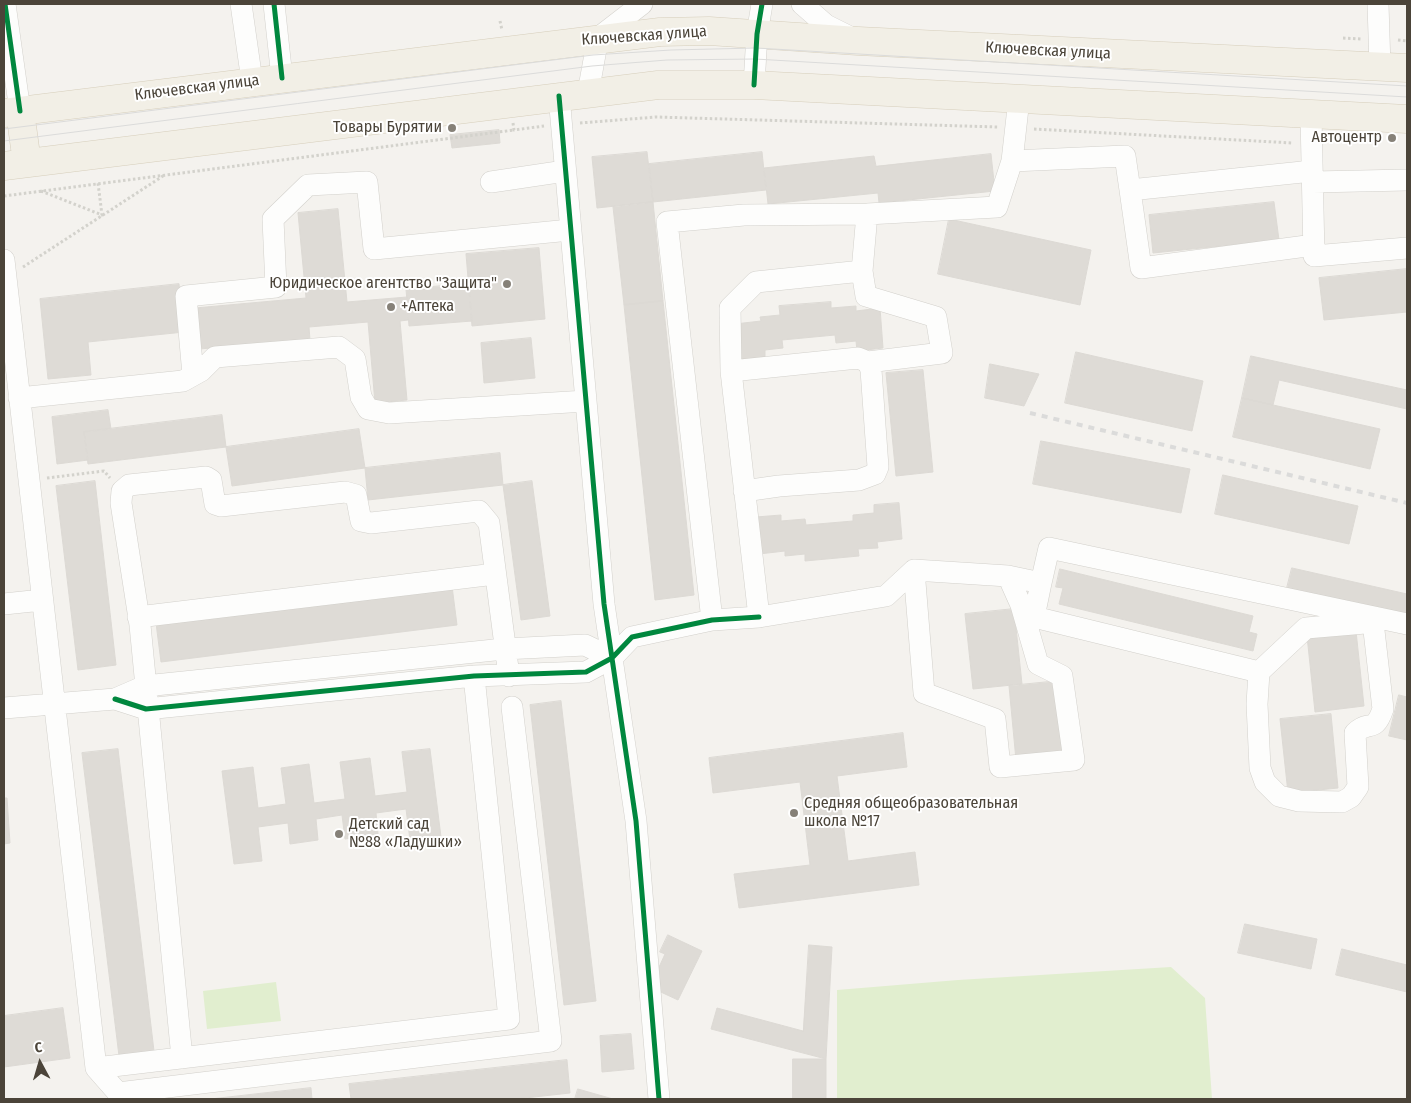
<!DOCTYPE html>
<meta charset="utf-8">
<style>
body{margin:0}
#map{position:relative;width:1411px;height:1103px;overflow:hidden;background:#f4f2ee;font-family:"Fira Sans Condensed",sans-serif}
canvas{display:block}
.frame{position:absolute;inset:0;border:5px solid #4b4439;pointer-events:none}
.north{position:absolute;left:15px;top:1038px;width:50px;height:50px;-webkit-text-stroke:4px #fff;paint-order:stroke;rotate:354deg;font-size:14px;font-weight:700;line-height:20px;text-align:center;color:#4b4439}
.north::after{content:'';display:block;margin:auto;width:18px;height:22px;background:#4b4439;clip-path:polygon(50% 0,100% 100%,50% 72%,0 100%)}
</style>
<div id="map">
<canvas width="1411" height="1103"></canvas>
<div class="frame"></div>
<div class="north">С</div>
</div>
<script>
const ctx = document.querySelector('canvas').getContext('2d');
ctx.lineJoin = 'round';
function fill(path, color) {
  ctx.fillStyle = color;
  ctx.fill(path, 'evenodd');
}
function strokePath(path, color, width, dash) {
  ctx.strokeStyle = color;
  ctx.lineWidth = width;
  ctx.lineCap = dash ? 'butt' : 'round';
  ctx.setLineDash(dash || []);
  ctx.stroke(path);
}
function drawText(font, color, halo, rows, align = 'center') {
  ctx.font = font + ' "Fira Sans Condensed",sans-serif';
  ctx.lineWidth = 4;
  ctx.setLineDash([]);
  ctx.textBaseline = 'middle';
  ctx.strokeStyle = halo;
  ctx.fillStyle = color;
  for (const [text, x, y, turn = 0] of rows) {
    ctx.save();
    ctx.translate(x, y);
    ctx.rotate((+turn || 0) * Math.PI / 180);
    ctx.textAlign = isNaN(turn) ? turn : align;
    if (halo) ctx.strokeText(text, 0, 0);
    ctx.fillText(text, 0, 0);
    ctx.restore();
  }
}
fill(new Path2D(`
 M 1171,967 L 1205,998 L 1212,1099 L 837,1099 L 837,990 L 958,980 Z
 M 276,982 L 281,1021 L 207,1029 L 203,991 Z`), '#e1eecf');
const building = new Path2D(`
 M 499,130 L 500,143 L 452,148 L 450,135 Z
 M 647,152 L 653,202 L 597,208 L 592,157 Z
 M 762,152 L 766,190 L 653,202 L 649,164 Z
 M 991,154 L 995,191 L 879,203 L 878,193 L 768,204 L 764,168 L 874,156 L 876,166 Z
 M 653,202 L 663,301 L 624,305 L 613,207 Z
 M 1274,202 L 1279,240 L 1153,253 L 1149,215 Z
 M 338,209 L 347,302 L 407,297 L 408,320 L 400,321 L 407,400 L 375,403 L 368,322 L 309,327 L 310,340 L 199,349 L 195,308 L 306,298 L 298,213 Z
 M 949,219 L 1091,250 L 1080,305 L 938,274 Z
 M 539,248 L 545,319 L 472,326 L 466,254 Z
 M 1407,269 L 1407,312 L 1324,320 L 1319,278 Z
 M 179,284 L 184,332 L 88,342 L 91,375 L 48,379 L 40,299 Z
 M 469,284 L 472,321 L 409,326 L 406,289 Z
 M 663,301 L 694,595 L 655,600 L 624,305 Z
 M 831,302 L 831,308 L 856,306 L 856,311 L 880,308 L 883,348 L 857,351 L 856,341 L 836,343 L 835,335 L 782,340 L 783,348 L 765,350 L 765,357 L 739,360 L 735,324 L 761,321 L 760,317 L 780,315 L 779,306 Z
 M 531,338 L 535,378 L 484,383 L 481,343 Z
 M 1076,352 L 1203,381 L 1192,431 L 1065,403 Z
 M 1251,356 L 1407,390 L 1407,409 L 1279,380 L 1273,405 L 1242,398 Z
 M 990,364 L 1039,374 L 1024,406 L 985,398 Z
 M 923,370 L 933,472 L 896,476 L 886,373 Z
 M 1242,398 L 1380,429 L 1370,469 L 1233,437 Z
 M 108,410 L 111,429 L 84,432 L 88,460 L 57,464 L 52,417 Z
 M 222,415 L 226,447 L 88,464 L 84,432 Z
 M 359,429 L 365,468 L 232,486 L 226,447 Z
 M 1041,441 L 1190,469 L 1181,513 L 1033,484 Z
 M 500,453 L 503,485 L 368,500 L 365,468 Z
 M 1223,475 L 1358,506 L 1349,544 L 1215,514 Z
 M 95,481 L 116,665 L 78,670 L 56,486 Z
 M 532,481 L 550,616 L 521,620 L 503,485 Z
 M 899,503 L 902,539 L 877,542 L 878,548 L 858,549 L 859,556 L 805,561 L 805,554 L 785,556 L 785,551 L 759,554 L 756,517 L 781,515 L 781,521 L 805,519 L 806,525 L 853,521 L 853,515 L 874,513 L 874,505 Z
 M 1292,568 L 1407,594 L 1407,616 L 1287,588 Z
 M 1060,569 L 1253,616 L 1249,632 L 1257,634 L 1253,651 L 1059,604 L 1063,588 L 1056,587 Z
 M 452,586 L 457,625 L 161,662 L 156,623 Z
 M 1014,609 L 1022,684 L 973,689 L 965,614 Z
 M 1356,631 L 1364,706 L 1315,712 L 1307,636 Z
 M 1059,681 L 1067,755 L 1016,760 L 1009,686 Z
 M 1399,695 L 1407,697 L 1407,740 L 1389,736 Z
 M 561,701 L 596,1001 L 564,1005 L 530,705 Z
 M 1331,714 L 1338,788 L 1288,793 L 1280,719 Z
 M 903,733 L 907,767 L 837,776 L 848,861 L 915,852 L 919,885 L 739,908 L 734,874 L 810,865 L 800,782 L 713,793 L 709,758 Z
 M 118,749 L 154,1051 L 119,1056 L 82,753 Z
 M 430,749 L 442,845 L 411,848 L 406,809 L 376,813 L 378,834 L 345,839 L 342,815 L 316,819 L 318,840 L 290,844 L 288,823 L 258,827 L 262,861 L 234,864 L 222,771 L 253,767 L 258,808 L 286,804 L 281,768 L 309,764 L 314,803 L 345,799 L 340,762 L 370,758 L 375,796 L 407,792 L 402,752 Z
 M 4,798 L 7,798 L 10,843 L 4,844 Z
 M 1245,924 L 1317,939 L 1311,969 L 1238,953 Z
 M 668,935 L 702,951 L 678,1000 L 650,987 L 665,954 L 660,952 Z
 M 809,945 L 832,947 L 826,1059 L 711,1029 L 717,1008 L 803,1031 Z
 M 1342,949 L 1407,965 L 1407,992 L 1336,975 Z
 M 63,1008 L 70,1058 L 4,1067 L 4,1016 Z
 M 631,1034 L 634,1069 L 602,1072 L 600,1036 Z
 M 793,1059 L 826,1059 L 826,1099 L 793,1099 Z
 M 567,1060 L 570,1093 L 516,1099 L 351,1099 L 349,1084 Z
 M 311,1088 L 312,1099 L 211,1099 Z
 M 578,1089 L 613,1099 L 575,1099 Z`);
fill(building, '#dedbd6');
strokePath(building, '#dcd9d4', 1);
const minor = new Path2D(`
 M 5,4 L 20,111
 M 241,4 L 252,81
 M 274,4 L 282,78
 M 802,4 L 826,25 L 854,39
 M 1378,4 L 1380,67
 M 754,85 L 757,34 L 762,4
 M 588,93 L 598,38 L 642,4
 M 559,96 L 604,604 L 636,821 L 659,1099
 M 1311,115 L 1314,256 L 1407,248
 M 1012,161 L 1125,156 L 1130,190
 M 1312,171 L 1130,190 L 1141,268 L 1314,245
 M 491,182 L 565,171
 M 1313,182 L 1407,180
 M 4,260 L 96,1068 L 118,1093 L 551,1041 L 512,707
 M 862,271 L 866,296 L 936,317 L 942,353 L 868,362
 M 731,371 L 858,358 L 868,362 L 871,370 L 878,467 L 875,474 L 859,480 L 779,486 L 744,491
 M 193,375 L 186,296 L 276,287 L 273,219 L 308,185 L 367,182 L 374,249 L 570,230
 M 19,398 L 183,381 L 201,371 L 215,357 L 339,347 L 355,359 L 361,397 L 368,409 L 389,413 L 586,401
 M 914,570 L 924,693 L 995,719 L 1000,767 L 1074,760 L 1062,676 L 1038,664 L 1021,605 L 1008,576
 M 1041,583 L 1034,617 L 1259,672
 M 4,604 L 42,600
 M 138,617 L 495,574
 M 759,617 L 731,371 L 730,308 L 756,282 L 862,271 L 867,214
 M 712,620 L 667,222 L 744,215 L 867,214 L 997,207 L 1012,161 L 1019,99
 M 1365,623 L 1306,628 L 1259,672 L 1257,704 L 1260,768 L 1265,782 L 1279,796 L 1299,801 L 1342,802 L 1351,797 L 1358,787 L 1355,733 C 1369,719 1374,735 1383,709 L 1373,622
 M 115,699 L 146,709 L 474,676 L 586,672 L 612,658 L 632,637 L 712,620 L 759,617 L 886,596 L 914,570 L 1008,576 L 1041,583 L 1049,548 L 1407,624
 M 4,708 L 115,699 L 145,686 L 504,649 L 585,645 L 612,658
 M 182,1058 L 140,625 L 121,503 L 122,491 L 129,485 L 206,477 L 211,480 L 215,504 L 221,506 L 345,492 L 356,495 L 361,521 L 371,523 L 479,511 L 489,523 L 509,676
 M 96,1068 L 509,1019 L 474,676`);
const major = new Path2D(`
 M 20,111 L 27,163
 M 4,113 L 660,32 L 709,31 L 858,41 L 1407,68
 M 4,166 L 658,85 L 754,85 L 1407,119`);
strokePath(minor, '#d2d0cb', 22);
strokePath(major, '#d6cebb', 29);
strokePath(new Path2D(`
 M 500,21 L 502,30
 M 1343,38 L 1362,39
 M 1398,40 L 1407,41
 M 513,123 L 514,130 L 544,126
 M 580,123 L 656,117 L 998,127
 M 1034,129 L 1293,143
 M 41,191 L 102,215 L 98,183
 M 4,196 L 514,130
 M 23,267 L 163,176
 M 47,478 L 104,471 L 110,478`), '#d3d2cc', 3, [2.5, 2.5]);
strokePath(minor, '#fdfdfc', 21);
strokePath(major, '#f2efe6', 28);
strokePath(new Path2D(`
 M 4,129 L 593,55 L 671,50 L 756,48 L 1407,86
 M 4,141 L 592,66 L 667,60 L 755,59 L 1407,97`), '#dbdbda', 1);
strokePath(new Path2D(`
 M 1030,413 L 1407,503`), '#dbdbda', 4, [6, 6]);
strokePath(new Path2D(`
 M 5,4 L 20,111
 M 274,4 L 282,78
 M 754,85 L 757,34 L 762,4
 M 559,96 L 604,604 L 636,821 L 659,1099
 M 115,699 L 146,709 L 474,676 L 586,672 L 612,658 L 632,637 L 712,620 L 759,617`), '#00873e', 5);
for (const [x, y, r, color] of [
 [452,128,5,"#868178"],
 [1392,138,5,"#868178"],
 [507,284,5,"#868178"],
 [391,307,5,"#868178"],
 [794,813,5,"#868178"],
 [339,834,5,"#868178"]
]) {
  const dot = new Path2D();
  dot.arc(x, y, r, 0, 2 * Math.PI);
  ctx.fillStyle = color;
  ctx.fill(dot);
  strokePath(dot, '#fff', 2);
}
drawText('16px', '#4b4439', '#fff', [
 ["Ключевская улица",644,36,-4],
 ["Ключевская улица",1048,51,3],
 ["Ключевская улица",197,88,-7]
]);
drawText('16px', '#4b4439', '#fff', [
 ["Товары Бурятии",442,128],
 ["Автоцентр",1382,138],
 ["Юридическое агентство \"Защита\"",497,284],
 ["+Аптека",401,307,"left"],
 ["Средняя общеобразовательная",804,804,"left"],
 ["школа №17",804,822,"left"],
 ["Детский сад",349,825,"left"],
 ["№88 «Ладушки»",349,843,"left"]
], 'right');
</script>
